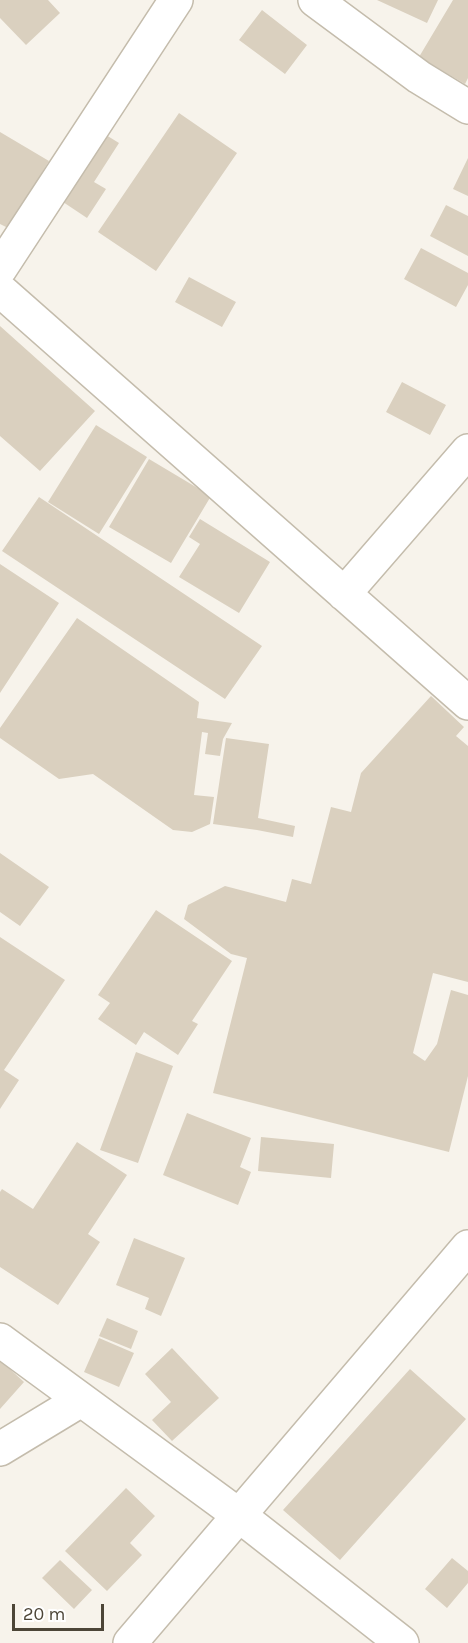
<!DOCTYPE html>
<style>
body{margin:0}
#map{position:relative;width:468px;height:1643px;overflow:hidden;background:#f7f3eb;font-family:Karla,sans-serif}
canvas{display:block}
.scale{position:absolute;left:12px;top:1604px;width:92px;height:27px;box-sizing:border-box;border:3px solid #4c4537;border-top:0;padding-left:8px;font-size:18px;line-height:21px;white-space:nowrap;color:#4c4537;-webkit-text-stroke:4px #fff;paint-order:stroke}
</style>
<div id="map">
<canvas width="468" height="1643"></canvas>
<div class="scale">20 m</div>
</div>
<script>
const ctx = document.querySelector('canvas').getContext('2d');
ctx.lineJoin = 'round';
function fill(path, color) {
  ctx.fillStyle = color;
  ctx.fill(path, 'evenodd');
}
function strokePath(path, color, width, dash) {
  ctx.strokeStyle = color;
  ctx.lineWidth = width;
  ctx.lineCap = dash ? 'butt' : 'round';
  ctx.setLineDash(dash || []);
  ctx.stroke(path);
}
fill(new Path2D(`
 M 0,0 L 48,0 L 60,13 L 26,45 L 0,18 Z
 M 377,0 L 438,0 L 427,23 Z
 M 453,0 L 468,0 L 468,78 L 465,84 L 419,57 Z
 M 262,10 L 307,45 L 285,74 L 239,40 Z
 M 179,113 L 237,153 L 156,271 L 98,232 Z
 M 0,132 L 49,161 L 8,228 L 0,224 Z
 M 106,135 L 119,143 L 94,182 L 106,189 L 87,218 L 63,202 Z
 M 468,158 L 468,196 L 453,189 Z
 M 446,205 L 468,216 L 468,256 L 430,236 Z
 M 421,248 L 468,273 L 468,285 L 456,307 L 404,279 Z
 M 189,277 L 236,302 L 222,327 L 175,302 Z
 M 0,326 L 95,411 L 40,471 L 0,436 Z
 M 402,382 L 446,405 L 430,435 L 386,412 Z
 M 96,425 L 147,457 L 99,534 L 48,502 Z
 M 149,459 L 211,496 L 171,563 L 109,527 Z
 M 39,497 L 262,646 L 225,699 L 2,551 Z
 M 200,519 L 270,562 L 239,613 L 179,577 L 200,544 L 189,537 Z
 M 0,564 L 59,603 L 0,693 Z
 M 77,618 L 199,702 L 197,718 L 232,723 L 223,739 L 220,756 L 205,754 L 208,733 L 202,732 L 194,795 L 214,797 L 210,824 L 192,832 L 173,830 L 93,774 L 59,779 L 0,738 L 0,728 Z
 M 431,696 L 464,727 L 456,736 L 468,746 L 468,982 L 433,973 L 413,1053 L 425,1061 L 437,1044 L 451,990 L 468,995 L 468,1076 L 449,1152 L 213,1093 L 247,958 L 231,954 L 184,919 L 188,905 L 225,886 L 286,902 L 292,879 L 311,884 L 331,807 L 351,812 L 361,773 Z
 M 226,738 L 269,744 L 258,818 L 295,826 L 293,837 L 257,830 L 213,824 Z
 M 0,853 L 49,887 L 20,926 L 0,912 Z
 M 156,910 L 232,961 L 192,1021 L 198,1024 L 178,1055 L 144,1032 L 136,1045 L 98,1019 L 110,1003 L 98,995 Z
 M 0,937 L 65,980 L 4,1070 L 19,1080 L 0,1109 Z
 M 136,1052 L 173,1066 L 138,1163 L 100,1150 Z
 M 187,1113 L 251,1138 L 240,1167 L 251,1172 L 238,1205 L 163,1175 Z
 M 261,1137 L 334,1144 L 331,1178 L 258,1171 Z
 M 77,1142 L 127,1175 L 88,1234 L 100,1242 L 58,1305 L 0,1267 L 0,1192 L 2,1189 L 33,1209 Z
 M 134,1238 L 185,1258 L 161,1316 L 145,1309 L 149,1298 L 116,1285 Z
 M 107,1318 L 138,1331 L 131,1349 L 99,1336 Z
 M 99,1338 L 134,1353 L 119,1387 L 84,1372 Z
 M 172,1348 L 219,1398 L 172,1441 L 152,1420 L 171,1402 L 145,1374 Z
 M 0,1360 L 24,1382 L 0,1409 Z
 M 410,1369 L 466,1419 L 340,1560 L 283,1510 Z
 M 126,1488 L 155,1516 L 130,1543 L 142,1555 L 107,1591 L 65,1551 Z
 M 452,1558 L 468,1571 L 468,1583 L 447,1608 L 425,1589 Z
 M 60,1560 L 92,1590 L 74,1609 L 42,1578 Z`), '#dad0bf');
const minor = new Path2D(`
 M 315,0 L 419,77 L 468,107
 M 0,269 L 176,0
 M 0,290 L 468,703
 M 344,594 L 468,451
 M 0,1340 L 240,1516 L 402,1643
 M 0,1449 L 81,1400
 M 130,1643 L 468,1247`);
strokePath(minor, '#c4bcac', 36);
strokePath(minor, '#fff', 33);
</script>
